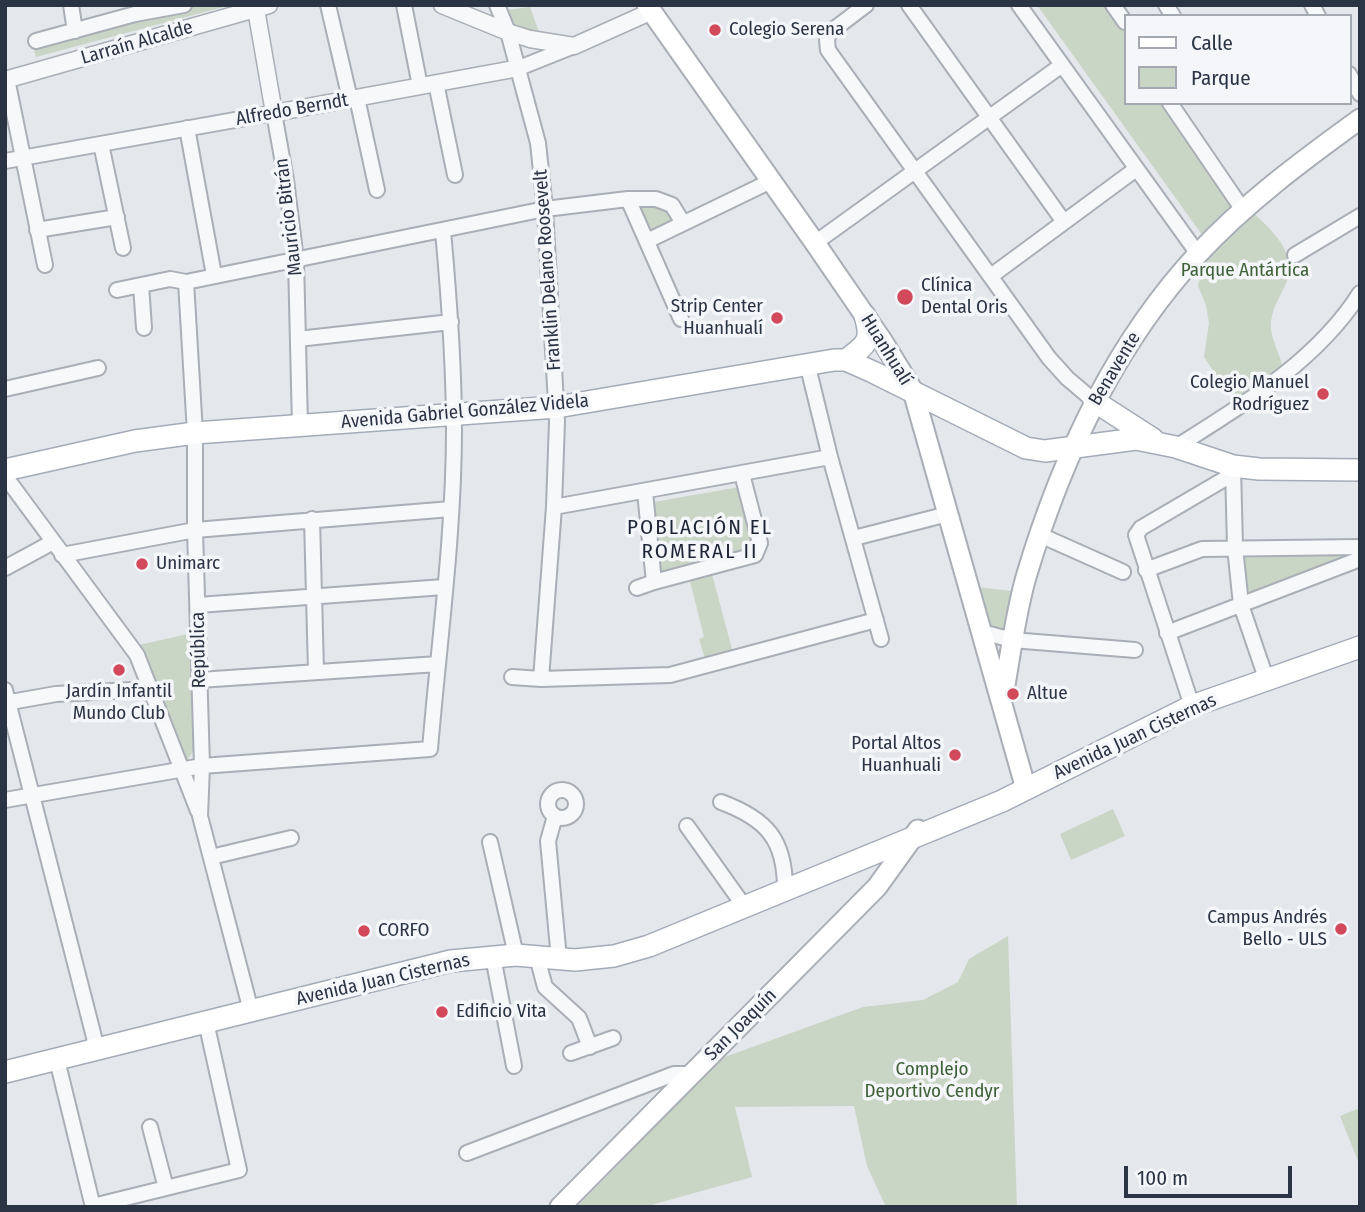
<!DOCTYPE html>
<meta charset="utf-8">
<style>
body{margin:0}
#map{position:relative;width:1365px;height:1212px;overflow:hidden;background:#e4e7ec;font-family:"Fira Sans Condensed",sans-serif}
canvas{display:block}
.frame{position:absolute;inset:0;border:7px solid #2b3445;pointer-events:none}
.legend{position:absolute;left:1124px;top:14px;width:228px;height:91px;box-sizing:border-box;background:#f4f6f9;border:2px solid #a4a8b1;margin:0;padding:9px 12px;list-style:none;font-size:21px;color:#2b3445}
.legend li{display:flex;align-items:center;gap:14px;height:35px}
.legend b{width:35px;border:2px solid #a4a8b1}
.scale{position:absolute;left:1124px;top:1166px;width:168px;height:32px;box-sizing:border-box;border:4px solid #2b3445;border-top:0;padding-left:9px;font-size:21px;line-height:24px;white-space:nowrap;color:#2b3445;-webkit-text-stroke:5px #f4f6f9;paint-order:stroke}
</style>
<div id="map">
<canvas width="1365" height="1212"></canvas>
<div class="frame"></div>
<ul class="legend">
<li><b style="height:9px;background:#fff"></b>Calle</li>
<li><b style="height:19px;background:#c9d6c5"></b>Parque</li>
</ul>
<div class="scale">100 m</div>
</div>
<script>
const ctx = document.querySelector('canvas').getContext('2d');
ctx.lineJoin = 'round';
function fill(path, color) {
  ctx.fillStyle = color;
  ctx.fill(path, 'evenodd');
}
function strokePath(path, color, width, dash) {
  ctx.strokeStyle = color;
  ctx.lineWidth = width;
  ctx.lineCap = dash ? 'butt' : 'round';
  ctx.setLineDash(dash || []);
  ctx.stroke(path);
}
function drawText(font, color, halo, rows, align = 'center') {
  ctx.font = font + ' "Fira Sans Condensed",sans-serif';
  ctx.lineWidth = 7;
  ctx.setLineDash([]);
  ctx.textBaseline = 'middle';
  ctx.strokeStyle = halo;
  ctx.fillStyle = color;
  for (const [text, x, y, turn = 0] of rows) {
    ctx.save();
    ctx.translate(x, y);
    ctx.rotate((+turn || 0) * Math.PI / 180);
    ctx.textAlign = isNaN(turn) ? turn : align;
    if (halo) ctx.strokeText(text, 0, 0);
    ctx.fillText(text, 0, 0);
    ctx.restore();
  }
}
fill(new Path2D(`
 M 200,5 L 231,5 L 36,57 L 34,50 L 122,23 Z
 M 1037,5 L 1105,5 L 1125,33 L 1125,103 L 1163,103 L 1234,207 L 1205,239 Z
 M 530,7 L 539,32 L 526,32 L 511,27 L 506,15 L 508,10 Z
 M 635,207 L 669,208 L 677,222 L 647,233 Z
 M 1249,209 C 1268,227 1299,252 1287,281 C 1281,296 1270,310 1271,328 C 1272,340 1279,353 1282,365 L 1233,400 L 1204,357 L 1209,323 L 1206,305 L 1198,286 L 1207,249 Z
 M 739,487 L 754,542 L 752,547 L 747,551 L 662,573 L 656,565 L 654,502 Z
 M 1360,552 L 1254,593 L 1250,592 C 1243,583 1239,564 1247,554 Z
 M 1021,568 L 1008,634 L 987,626 L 977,587 L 1011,591 Z
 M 712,574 L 733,653 L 705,659 L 699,639 L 704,637 L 690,581 Z
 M 192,633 L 194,750 L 188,759 L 185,757 L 139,645 Z
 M 1113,809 L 1125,836 L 1071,860 L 1060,834 Z
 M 1008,936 L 1017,1207 L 886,1207 L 867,1166 L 854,1106 L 735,1107 L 752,1177 L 644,1207 L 577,1207 L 722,1058 L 863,1007 L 923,1000 L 958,982 L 969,959 Z
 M 1360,1108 L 1360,1166 L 1340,1116 Z`), '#c9d6c5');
const minor = new Path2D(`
 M 71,5 L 75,31
 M 328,5 L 350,99
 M 404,5 L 420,86
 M 497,5 L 508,32 L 538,143 L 545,209 L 557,421 L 554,507 L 541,679
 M 866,5 L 829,33 L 827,40 L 828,50 L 1049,358 L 1067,378 L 1094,401
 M 909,5 L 1064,222
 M 1019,5 L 1198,254
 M 1113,5 L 1125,22
 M 1166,5 L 1173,16
 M 1312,5 L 1318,16
 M 36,41 L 135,14 L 184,5
 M 519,68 L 574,46
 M 1349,74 L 1360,94
 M 7,79 L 45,265
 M 436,83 L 455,175
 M 357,98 L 377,190
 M 1170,103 L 1243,210
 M 187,128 L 214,275
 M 101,144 L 123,248
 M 5,161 L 274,113 L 286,180 L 296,260 L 300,426
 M 628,199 L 681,319
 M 37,230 L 117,217
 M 647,241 L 771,181
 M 815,243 L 1062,65
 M 1295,255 L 1360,216
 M 991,276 L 1136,169
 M 186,282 L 195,433 L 195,530 L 202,766 L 200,816 L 251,1011
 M 141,285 L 144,328
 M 117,290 L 170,279 L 186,282 L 545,209 L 628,199 L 656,199 L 672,205 L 683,223
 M 298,339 L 451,322
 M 807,363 L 830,457 L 881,639
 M 5,389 L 98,368
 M 1176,447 C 1243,405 1317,361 1360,293
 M 1233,467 L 1235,547 L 1241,605 L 1267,681
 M 5,476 L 137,655 L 198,811
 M 645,492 L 654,582
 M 554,507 L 830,457
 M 312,519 L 316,671
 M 1040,535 L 1123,572
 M 854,538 L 948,514
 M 62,555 L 195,530 L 451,509
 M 5,568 L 53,542
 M 1146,570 L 1202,549 L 1360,547
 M 637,588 L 654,582 L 755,555 L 760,543 L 742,474
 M 198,605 L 444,587
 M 982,632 L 1012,640 L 1135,650
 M 1167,633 L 1360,559
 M 512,677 L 541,679 L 670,675 L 876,620
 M 199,680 L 438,664
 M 5,690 L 94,1037 L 95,1049
 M 5,703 L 56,694 L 151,689
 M 1192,706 L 1136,535 L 1141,528 L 1233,474
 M548 804a14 14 0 1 1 28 0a14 14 0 1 1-28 0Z
 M 5,800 L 202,766 L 430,749 C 439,642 454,535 454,429 C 454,363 449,297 443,231
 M 721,802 C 767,819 785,840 785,889
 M 555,816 L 548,841 L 559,959
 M 687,826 L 744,906
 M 490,842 L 516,955
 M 211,857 L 291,838
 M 493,957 L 514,1066
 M 537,957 L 545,987 L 579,1018 L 590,1047
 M 571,1053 L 613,1038
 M 57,1060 L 92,1203 L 97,1205 L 239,1170 L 206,1022
 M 150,1127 L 166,1188
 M 467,1153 L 674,1074 L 691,1074`);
const tertiary = new Path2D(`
 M 442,5 L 508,32 L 530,39 L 574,46 L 650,12
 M 256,9 L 274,113 L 519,68
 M 5,80 L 269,5`);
const secondary = new Path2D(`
 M 647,5 L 815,243 L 883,342 L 913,391 L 1026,789
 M 1003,697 C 1010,657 1015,616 1026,577 C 1061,459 1113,346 1197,255 C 1245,203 1302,161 1360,119
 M 560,1207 L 877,887 L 918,830`);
const primary = new Path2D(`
 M 846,360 C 866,345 873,341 865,316
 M 1094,401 L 1153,439
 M 5,470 L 135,441 L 195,433 L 557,407 L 834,360 L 846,360 L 873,372 L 1026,448 L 1045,451 L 1136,439 L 1176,447 L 1233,466 L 1259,469 L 1360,470
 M 5,1072 L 451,961 L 516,955 L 575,960 L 614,956 L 649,946 L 1002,801 L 1192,706 L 1360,647`);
strokePath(minor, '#a9aeb7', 18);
strokePath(tertiary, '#a9aeb7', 19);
strokePath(secondary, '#a9aeb7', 23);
strokePath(primary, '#a3abb8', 24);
strokePath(minor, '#f7f8fa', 14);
strokePath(tertiary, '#f7f8fa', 16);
strokePath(secondary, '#fff', 19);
strokePath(primary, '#fff', 21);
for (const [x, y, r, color] of [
 [715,30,7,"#d1495b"],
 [905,297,9,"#d1495b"],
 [777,318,7,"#d1495b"],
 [1323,394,7,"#d1495b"],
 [142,564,7,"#d1495b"],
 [119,670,7,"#d1495b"],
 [1013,694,7,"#d1495b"],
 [955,755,7,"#d1495b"],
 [1341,929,7,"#d1495b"],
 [364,931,7,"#d1495b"],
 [442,1012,7,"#d1495b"]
]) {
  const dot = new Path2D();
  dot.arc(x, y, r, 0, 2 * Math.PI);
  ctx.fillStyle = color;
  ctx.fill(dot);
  strokePath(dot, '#f4f6f9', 2.5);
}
drawText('19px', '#2b3445', '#f4f6f9', [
 ["Colegio Serena",729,30],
 ["Clínica",921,286],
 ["Dental Oris",921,308],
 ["Strip Center",763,307,"right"],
 ["Huanhualí",763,329,"right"],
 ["Colegio Manuel",1309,383,"right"],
 ["Rodríguez",1309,405,"right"],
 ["Unimarc",156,564],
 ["Jardín Infantil",119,692,"center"],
 ["Mundo Club",119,714,"center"],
 ["Altue",1027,694],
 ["Portal Altos",941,744,"right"],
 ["Huanhuali",941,766,"right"],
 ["Campus Andrés",1327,918,"right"],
 ["Bello - ULS",1327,940,"right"],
 ["CORFO",378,931],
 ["Edificio Vita",456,1012]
], 'left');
drawText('19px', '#2b3445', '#f4f6f9', [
 ["Larraín Alcalde",137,43,-16],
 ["Alfredo Berndt",292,110,-10],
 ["Mauricio Bitrán",289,217,-97],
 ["Franklin Delano Roosevelt",548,270,-94],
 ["Huanhualí",886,350,58],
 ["Benavente",1115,369,-59],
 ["Avenida Gabriel González Videla",465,412,-5],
 ["República",199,650,-91],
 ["Avenida Juan Cisternas",1135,737,-25],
 ["Avenida Juan Cisternas",383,980,-13],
 ["San Joaquín",741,1025,-45]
]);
drawText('19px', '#3f6138', '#f4f6f9', [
 ["Parque Antártica",1245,271],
 ["Complejo",932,1070],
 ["Deportivo Cendyr",932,1092]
]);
ctx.letterSpacing = '2px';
drawText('21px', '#1d2536', '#f4f6f9', [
 ["POBLACIÓN EL",700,528],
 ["ROMERAL II",700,552]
]);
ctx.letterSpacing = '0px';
</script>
